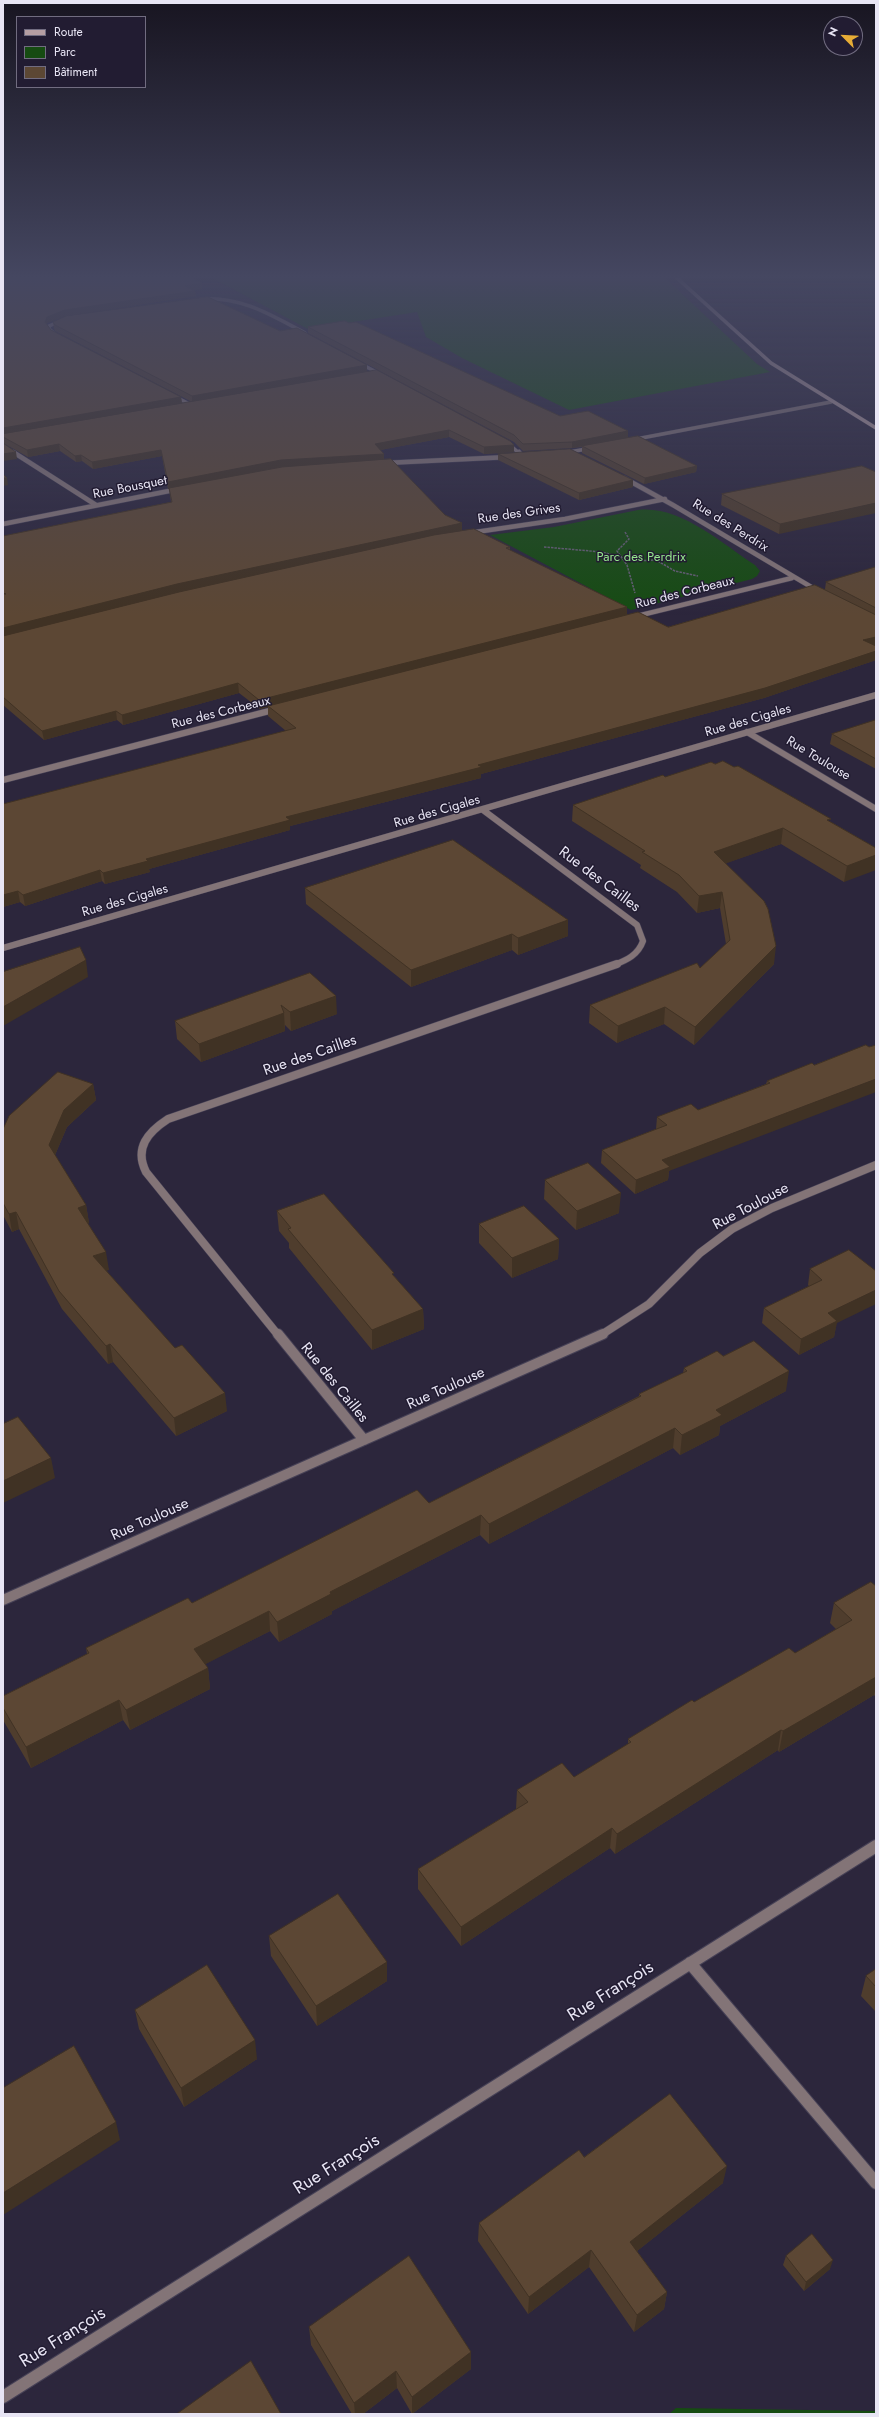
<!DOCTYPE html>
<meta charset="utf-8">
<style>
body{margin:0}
#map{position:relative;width:879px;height:2417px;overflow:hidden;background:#2c263c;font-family:Jost,sans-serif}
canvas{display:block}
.frame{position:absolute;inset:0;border:4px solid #e8e5f4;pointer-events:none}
.legend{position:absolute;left:16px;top:16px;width:130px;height:72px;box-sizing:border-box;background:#221c32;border:1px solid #716c80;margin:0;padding:5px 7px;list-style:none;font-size:12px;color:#e8e5f4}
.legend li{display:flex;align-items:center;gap:8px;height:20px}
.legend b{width:20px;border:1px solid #716c80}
.north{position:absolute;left:823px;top:16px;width:40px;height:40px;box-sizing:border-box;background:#221c32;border:1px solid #716c80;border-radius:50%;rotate:294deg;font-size:11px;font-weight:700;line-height:16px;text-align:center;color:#e8e5f4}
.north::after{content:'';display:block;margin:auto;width:14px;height:18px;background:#e7ac36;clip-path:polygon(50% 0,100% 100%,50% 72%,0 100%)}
</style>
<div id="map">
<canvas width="879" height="2417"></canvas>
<div class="frame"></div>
<ul class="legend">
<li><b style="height:5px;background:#b59ea2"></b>Route</li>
<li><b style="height:11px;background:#164b12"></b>Parc</li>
<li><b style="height:11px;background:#5c4734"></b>Bâtiment</li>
</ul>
<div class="north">N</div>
</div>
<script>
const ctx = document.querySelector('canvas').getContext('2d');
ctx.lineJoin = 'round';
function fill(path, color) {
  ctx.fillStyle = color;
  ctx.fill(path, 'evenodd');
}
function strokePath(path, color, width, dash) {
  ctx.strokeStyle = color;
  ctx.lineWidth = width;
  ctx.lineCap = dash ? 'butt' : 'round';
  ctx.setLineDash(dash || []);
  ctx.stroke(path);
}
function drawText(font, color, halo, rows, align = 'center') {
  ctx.font = font + ' Jost,sans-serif';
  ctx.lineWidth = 3;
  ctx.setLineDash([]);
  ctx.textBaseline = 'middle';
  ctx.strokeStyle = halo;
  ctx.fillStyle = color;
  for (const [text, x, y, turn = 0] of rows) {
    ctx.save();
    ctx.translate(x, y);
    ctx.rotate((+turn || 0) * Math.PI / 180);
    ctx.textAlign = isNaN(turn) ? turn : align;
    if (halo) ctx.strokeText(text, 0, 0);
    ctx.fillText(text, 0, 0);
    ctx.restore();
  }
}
fill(new Path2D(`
 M 212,278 L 665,278 L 757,364 L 770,372 L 569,410 L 462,358 L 426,337 L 417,312 L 308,329 Z
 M 638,510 C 680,505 721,543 755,565 L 760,571 L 757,576 L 752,579 L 631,610 L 490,535 L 554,527 Z
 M 676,2408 L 876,2411 L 876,2414 L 669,2414 Z`), '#164b12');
const streetFar5 = new Path2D(`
 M 201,299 C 241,296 271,315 305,333
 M 55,334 L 49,329 L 49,326 L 63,320
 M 359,363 L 382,375
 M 172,395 L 191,405
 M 631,440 L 831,402
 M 505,441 L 519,453
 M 3,446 L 14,453
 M 564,453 L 592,448`);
const streetFar4 = new Path2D(`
 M 13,452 L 96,505
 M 519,452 L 522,456
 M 564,453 L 569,452
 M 385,463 L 509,457
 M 624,478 L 673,505 L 818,591
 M 3,524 L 179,489
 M 469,533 L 565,519 L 665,499
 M 633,617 L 792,578`);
const streetFar3 = new Path2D(`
 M 747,732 L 876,809
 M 3,780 L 277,709
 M 483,810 L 637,925 L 643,941 C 638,955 627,960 614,965
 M 3,948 L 876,695`);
const streetFar2 = new Path2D(`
 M 278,1335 L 146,1172 C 134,1148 148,1132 168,1119 L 617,964
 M 601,1335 L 649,1304 L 700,1253 L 732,1229 L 772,1208 L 876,1165`);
const streetFar1 = new Path2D(`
 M 278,1334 L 364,1440
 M 3,1600 L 603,1334`);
const street = new Path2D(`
 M 690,1963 L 876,2183
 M 3,2397 L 876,1846`);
const secondary = new Path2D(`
 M 677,278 L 771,363 L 876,428`);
strokePath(streetFar5, '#464156', 4);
strokePath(streetFar4, '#464156', 5.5);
strokePath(streetFar3, '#464156', 7);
strokePath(streetFar2, '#464156', 9);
strokePath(streetFar1, '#464156', 12);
strokePath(street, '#464156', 14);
strokePath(secondary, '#464156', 4);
strokePath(new Path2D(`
 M 625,532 L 629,539 L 617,551 L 627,565 L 635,593
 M 544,547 L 602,552 L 634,561 L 656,560 L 675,571 L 698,576`), '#645f73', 1.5, [2.5, 1]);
strokePath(streetFar5, '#837477', 3.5);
strokePath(streetFar4, '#837477', 4.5);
strokePath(streetFar3, '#837477', 6);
strokePath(streetFar2, '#837477', 8);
strokePath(streetFar1, '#837477', 10);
strokePath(street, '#837477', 12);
strokePath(secondary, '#b59ea2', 3.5);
fill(new Path2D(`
 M 3,278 L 202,283 L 202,289 L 194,290 L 195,291 L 196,296 L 65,316 L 47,323 L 47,324 L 51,330 L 181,397 L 182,403 L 192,402 L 55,331 L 54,328 L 53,322 L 280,331 L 367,365 L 367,372 L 514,445 L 514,452 L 484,454 L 449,437 L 380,450 L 384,454 L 384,460 L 445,515 L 462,523 L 462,531 L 510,547 L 510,550 L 627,607 L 627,615 L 668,627 L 825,589 L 826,582 L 876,567 L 876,660 L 764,698 L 481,774 L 481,778 L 290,826 L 290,830 L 149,869 L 150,872 L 105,884 L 102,881 L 25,906 L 20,902 L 3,907 L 3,804 L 286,731 L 268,716 L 268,707 L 260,709 L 239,693 L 123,725 L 117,720 L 44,740 L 3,705 L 3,536 L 171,502 L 169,489 L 168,489 L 162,456 L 93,469 L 82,461 L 76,462 L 60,451 L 28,457 L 3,443 Z
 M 308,327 L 560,416 L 628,438 L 697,466 L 696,472 L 644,484 L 582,453 L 582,447 L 572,448 L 523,451 L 514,442 L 308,333 Z
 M 498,454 L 633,480 L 633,487 L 579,500 L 498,460 Z
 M 862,466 L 779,534 L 721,505 L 722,494 Z
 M 876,720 L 876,769 L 830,744 L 832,734 Z
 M 665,777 L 831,822 L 876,848 L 844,882 L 781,844 L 726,863 L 774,964 L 694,1045 L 664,1024 L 617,1043 L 589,1023 L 590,1005 L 700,968 L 726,944 L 720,908 L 697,913 L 677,892 L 640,868 L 641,865 L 572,821 L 573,805 Z
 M 305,888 L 568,936 L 518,955 L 512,950 L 411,987 L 306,904 Z
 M 310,973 L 337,1014 L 291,1031 L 285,1025 L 285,1031 L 201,1062 L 177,1039 L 175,1021 Z
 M 812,1063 L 669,1171 L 668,1180 L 635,1194 L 601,1163 L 602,1150 L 656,1129 L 657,1117 L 698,1110 L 766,1084 L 767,1081 Z
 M 93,1084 L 96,1100 L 67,1127 L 55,1155 L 86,1205 L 89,1223 L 88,1223 L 109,1270 L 106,1270 L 227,1411 L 176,1436 L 113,1362 L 108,1364 L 62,1309 L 19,1229 L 12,1232 L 3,1215 L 3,1129 Z
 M 545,1180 L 619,1213 L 576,1230 L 544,1199 Z
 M 277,1211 L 394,1276 L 423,1309 L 424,1329 L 372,1350 L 289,1248 L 289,1243 L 279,1231 Z
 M 479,1224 L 559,1239 L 558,1259 L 512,1278 L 479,1243 Z
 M 849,1250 L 834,1337 L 799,1355 L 762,1323 L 764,1308 L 809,1286 L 808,1285 L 810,1269 Z
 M 723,1356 L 786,1391 L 720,1426 L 719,1435 L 680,1455 L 673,1448 L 489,1544 L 480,1535 L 332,1611 L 332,1614 L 279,1642 L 270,1631 L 205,1664 L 208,1668 L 210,1689 L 130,1730 L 123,1720 L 31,1768 L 3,1720 L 3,1696 L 87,1654 L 86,1648 L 429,1503 L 639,1396 L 639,1394 L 683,1373 L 684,1368 Z
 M 876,1586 L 876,1697 L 874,1695 L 779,1752 L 778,1750 L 615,1854 L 610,1848 L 461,1946 L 418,1889 L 418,1869 L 516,1809 L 517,1790 L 574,1777 L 628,1744 L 628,1739 L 694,1702 L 795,1653 L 836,1629 L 830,1623 L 834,1603 Z
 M 269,1936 L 387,1981 L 317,2026 L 271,1956 Z
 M 876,1969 L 876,2012 L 861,1996 L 866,1976 Z
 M 135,2010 L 257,2059 L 184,2107 L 139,2029 Z
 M 584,2157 L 723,2183 L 637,2251 L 667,2292 L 664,2309 L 634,2332 L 589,2267 L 528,2314 L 478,2241 L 479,2223 Z
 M 786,2256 L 830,2269 L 804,2291 L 783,2265 Z
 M 309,2327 L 471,2369 L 412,2414 L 397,2388 L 363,2414 L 352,2414 L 311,2345 Z`), '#4f3d2d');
fill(new Path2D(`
 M 202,283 L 202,289 L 185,291 L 185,286 Z
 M 195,291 L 196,296 L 65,316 L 47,323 L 46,328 L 45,322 L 47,317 L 65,310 Z
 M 367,365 L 367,372 L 192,402 L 192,396 Z
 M 181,397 L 182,404 L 3,435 L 3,428 Z
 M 449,430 L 449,437 L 375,451 L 375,444 Z
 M 628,431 L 628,438 L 572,448 L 572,442 Z
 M 59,444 L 60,451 L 28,457 L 27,450 Z
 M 514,445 L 514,452 L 484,454 L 484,447 Z
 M 161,450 L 162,456 L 93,469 L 92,462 Z
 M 16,452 L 17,459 L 3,461 L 3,454 Z
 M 384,454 L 384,460 L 281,467 L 168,489 L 168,482 L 281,460 Z
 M 81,455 L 82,461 L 76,462 L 75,456 Z
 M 697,466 L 696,472 L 644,484 L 645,478 Z
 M 3,478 L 7,478 L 8,485 L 3,486 Z
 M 633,480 L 633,487 L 579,500 L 579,493 Z
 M 876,503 L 876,513 L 779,534 L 780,524 Z
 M 462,523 L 462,532 L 3,638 L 3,628 L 177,584 Z
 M 627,607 L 627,616 L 268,706 L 268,707 L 260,709 L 259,700 Z
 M 876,637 L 876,646 L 863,640 Z
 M 876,651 L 876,660 L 764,698 L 481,774 L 481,778 L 290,826 L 290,830 L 149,869 L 150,872 L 105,884 L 103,873 L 146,859 L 286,817 L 478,765 Z
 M 238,683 L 239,693 L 123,725 L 122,715 Z
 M 116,711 L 117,720 L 44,740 L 42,731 Z
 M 783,828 L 781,844 L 713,868 L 714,852 Z
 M 876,855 L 876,870 L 844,882 L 847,866 Z
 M 100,870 L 102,881 L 25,906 L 23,895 Z
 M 18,891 L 20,902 L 3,907 L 3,895 Z
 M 722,892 L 720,908 L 697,913 L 699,896 Z
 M 568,920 L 568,936 L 518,955 L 518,938 Z
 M 512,934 L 512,950 L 411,987 L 411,970 Z
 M 776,946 L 774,964 L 694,1045 L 695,1027 Z
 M 86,960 L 88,977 L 3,1026 L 3,1007 Z
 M 336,996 L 337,1014 L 291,1031 L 290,1012 Z
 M 665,1007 L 664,1024 L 617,1043 L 618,1026 Z
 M 284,1013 L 285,1031 L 201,1062 L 199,1044 Z
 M 876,1079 L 876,1092 L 669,1171 L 668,1180 L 635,1194 L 636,1180 L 662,1160 Z
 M 93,1084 L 96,1100 L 67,1127 L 52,1162 L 49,1145 L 64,1110 Z
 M 621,1193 L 619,1213 L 576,1230 L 577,1211 Z
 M 86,1205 L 89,1223 L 80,1225 L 78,1208 Z
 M 16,1212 L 19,1229 L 12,1232 L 9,1214 Z
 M 559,1239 L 558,1259 L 512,1278 L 512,1258 Z
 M 106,1252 L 109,1270 L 96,1274 L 93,1256 Z
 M 876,1290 L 876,1304 L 837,1323 L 834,1337 L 799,1355 L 801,1339 L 828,1313 Z
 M 423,1309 L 424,1329 L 372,1350 L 372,1330 Z
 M 110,1344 L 113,1362 L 108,1364 L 106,1346 Z
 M 789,1371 L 786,1391 L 720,1426 L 719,1435 L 680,1455 L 682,1435 L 716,1410 Z
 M 225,1393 L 227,1411 L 176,1436 L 174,1418 Z
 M 675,1428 L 673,1448 L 489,1544 L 489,1524 Z
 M 51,1458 L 55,1478 L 3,1503 L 3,1481 Z
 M 481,1515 L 480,1535 L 332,1611 L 332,1614 L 279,1642 L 277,1622 L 330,1592 Z
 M 269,1611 L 270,1631 L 196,1669 L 194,1649 Z
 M 208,1668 L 210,1689 L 130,1730 L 126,1710 Z
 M 876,1677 L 876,1687 L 874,1695 L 779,1752 L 783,1731 Z
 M 119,1700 L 123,1720 L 31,1768 L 26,1747 Z
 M 781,1730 L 778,1750 L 615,1854 L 617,1834 Z
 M 612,1828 L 610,1848 L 461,1946 L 461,1927 Z
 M 387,1962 L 387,1981 L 317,2026 L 316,2006 Z
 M 255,2040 L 257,2059 L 184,2107 L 181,2088 Z
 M 116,2122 L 120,2140 L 3,2215 L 3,2193 Z
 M 727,2166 L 723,2183 L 627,2259 L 630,2242 Z
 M 591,2250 L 589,2267 L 528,2314 L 529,2297 Z
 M 833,2260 L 830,2269 L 804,2291 L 806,2282 Z
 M 667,2292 L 664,2309 L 634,2332 L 637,2315 Z
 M 471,2352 L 471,2369 L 412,2414 L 412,2397 Z
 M 396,2371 L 397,2388 L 363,2414 L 355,2414 L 354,2403 Z`), '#403224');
const building = new Path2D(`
 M 3,278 L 191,278 L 202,283 L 185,286 L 195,291 L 65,310 L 47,317 L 45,322 L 51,330 L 181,397 L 3,428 Z
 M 208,297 L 280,331 L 297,328 L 367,365 L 192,396 L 55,325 L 53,322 L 66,316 Z
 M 345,321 L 349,323 L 356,322 L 560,416 L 588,411 L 628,431 L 572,442 L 523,444 L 514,435 L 308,327 Z
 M 377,370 L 510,441 L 514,445 L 484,447 L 449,430 L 375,444 L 384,454 L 281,460 L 168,482 L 161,450 L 92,462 L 81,455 L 75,456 L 59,444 L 27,450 L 3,437 L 3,434 Z
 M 638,436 L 697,466 L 645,478 L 582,446 Z
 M 3,443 L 16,452 L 3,454 Z
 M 570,449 L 633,480 L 579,493 L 498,454 Z
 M 391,459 L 445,515 L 462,523 L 177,584 L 3,628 L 3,594 L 6,594 L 3,593 L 3,536 L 172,502 L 169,488 L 282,467 Z
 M 862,466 L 876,472 L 876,503 L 780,524 L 722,494 Z
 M 3,474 L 7,478 L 3,478 Z
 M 474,529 L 510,547 L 506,548 L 627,607 L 259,700 L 238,683 L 122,715 L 116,711 L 42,731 L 3,697 L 3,636 L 179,592 L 434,535 Z
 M 876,567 L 876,608 L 826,582 Z
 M 815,585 L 876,615 L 876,637 L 863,640 L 876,646 L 876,651 L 765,688 L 478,765 L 482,767 L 286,817 L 290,820 L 146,859 L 148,861 L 103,873 L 100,870 L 23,895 L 18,891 L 3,895 L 3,804 L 296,728 L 268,706 L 638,612 L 668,627 Z
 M 876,720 L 876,759 L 832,734 Z
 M 723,761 L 734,767 L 738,766 L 831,819 L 827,820 L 876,848 L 876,855 L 847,866 L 783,828 L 714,852 L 764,901 L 768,909 L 776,946 L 695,1027 L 665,1007 L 618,1026 L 590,1005 L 697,963 L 700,968 L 730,940 L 722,892 L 699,896 L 679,875 L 642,852 L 645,851 L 573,805 L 663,775 L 665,777 L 711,762 L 715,764 Z
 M 453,840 L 568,920 L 518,938 L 512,934 L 411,970 L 305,888 Z
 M 80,947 L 86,960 L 3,1007 L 3,972 Z
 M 310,973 L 336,996 L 290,1012 L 281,1005 L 284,1013 L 199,1044 L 175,1021 Z
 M 866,1045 L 869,1047 L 876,1045 L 876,1079 L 662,1160 L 670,1167 L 636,1180 L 602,1150 L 667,1125 L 657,1117 L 691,1104 L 698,1110 L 770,1083 L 767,1081 L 812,1063 L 814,1065 Z
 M 58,1072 L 93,1084 L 64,1110 L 49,1145 L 86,1205 L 78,1208 L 106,1252 L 93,1256 L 175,1348 L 182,1345 L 225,1393 L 174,1418 L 110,1344 L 106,1346 L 59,1291 L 16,1212 L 9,1214 L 3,1203 L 3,1129 L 9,1116 Z
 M 588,1163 L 621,1193 L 577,1211 L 545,1180 Z
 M 324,1194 L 394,1273 L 392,1274 L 423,1309 L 372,1330 L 288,1229 L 291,1228 L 277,1211 Z
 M 524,1206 L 559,1239 L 512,1258 L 479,1224 Z
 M 849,1250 L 876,1271 L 876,1290 L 828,1313 L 837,1321 L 801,1339 L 764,1308 L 822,1280 L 810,1269 Z
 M 754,1341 L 789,1371 L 716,1410 L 722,1415 L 682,1435 L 675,1428 L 489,1524 L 481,1515 L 330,1592 L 331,1594 L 277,1622 L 269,1611 L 194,1649 L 208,1668 L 126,1710 L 119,1700 L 26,1747 L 3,1708 L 3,1696 L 89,1653 L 86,1648 L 188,1598 L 192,1603 L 417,1490 L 429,1503 L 641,1396 L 639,1394 L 687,1371 L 684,1368 L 717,1351 L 723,1356 Z
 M 18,1417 L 51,1458 L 3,1481 L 3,1424 Z
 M 871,1582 L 876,1586 L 876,1677 L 783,1731 L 781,1730 L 617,1834 L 612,1828 L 461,1927 L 418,1869 L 528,1802 L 517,1790 L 562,1763 L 574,1777 L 631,1742 L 628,1739 L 692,1700 L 694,1702 L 789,1648 L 795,1653 L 852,1620 L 834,1603 Z
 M 338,1894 L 387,1962 L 316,2006 L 269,1936 Z
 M 207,1965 L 255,2040 L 181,2088 L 135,2010 Z
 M 876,1969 L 876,1987 L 866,1976 Z
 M 74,2046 L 116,2122 L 3,2193 L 3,2088 Z
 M 670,2094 L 727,2166 L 630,2242 L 667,2292 L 637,2315 L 591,2250 L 529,2297 L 479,2223 L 579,2150 L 584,2157 Z
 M 812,2234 L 833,2260 L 806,2282 L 786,2256 Z
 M 409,2256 L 471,2352 L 412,2397 L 396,2371 L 354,2403 L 309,2327 Z
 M 251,2361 L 281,2414 L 177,2414 Z`);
fill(building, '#5c4734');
strokePath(building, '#403224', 1);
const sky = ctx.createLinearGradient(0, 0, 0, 616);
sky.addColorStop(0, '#181521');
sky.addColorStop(0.45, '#454761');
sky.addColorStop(1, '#45476100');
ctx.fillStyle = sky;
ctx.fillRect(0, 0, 879, 616);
drawText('13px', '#e8e5f4', '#221c32', [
 ["Rue Bousquet",130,488,-11],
 ["Rue des Grives",519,514,-8],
 ["Rue des Perdrix",730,526,32],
 ["Rue des Corbeaux",685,593,-14],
 ["Rue des Corbeaux",221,713,-14],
 ["Rue des Cigales",748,721,-16],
 ["Rue Toulouse",818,759,31],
 ["Rue des Cigales",437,812,-16],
 ["Rue des Cigales",125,901,-16]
]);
drawText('13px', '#95e68d', '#221c32', [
 ["Parc des Perdrix",641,558]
]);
drawText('15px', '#e8e5f4', '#221c32', [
 ["Rue des Cailles",599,880,37],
 ["Rue des Cailles",310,1056,-19],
 ["Rue Toulouse",751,1207,-28],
 ["Rue des Cailles",334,1383,51],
 ["Rue Toulouse",446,1389,-24],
 ["Rue Toulouse",150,1520,-24]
]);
drawText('18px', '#e8e5f4', '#221c32', [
 ["Rue François",611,1992,-32],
 ["Rue François",337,2165,-32],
 ["Rue François",63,2338,-32]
]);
</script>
